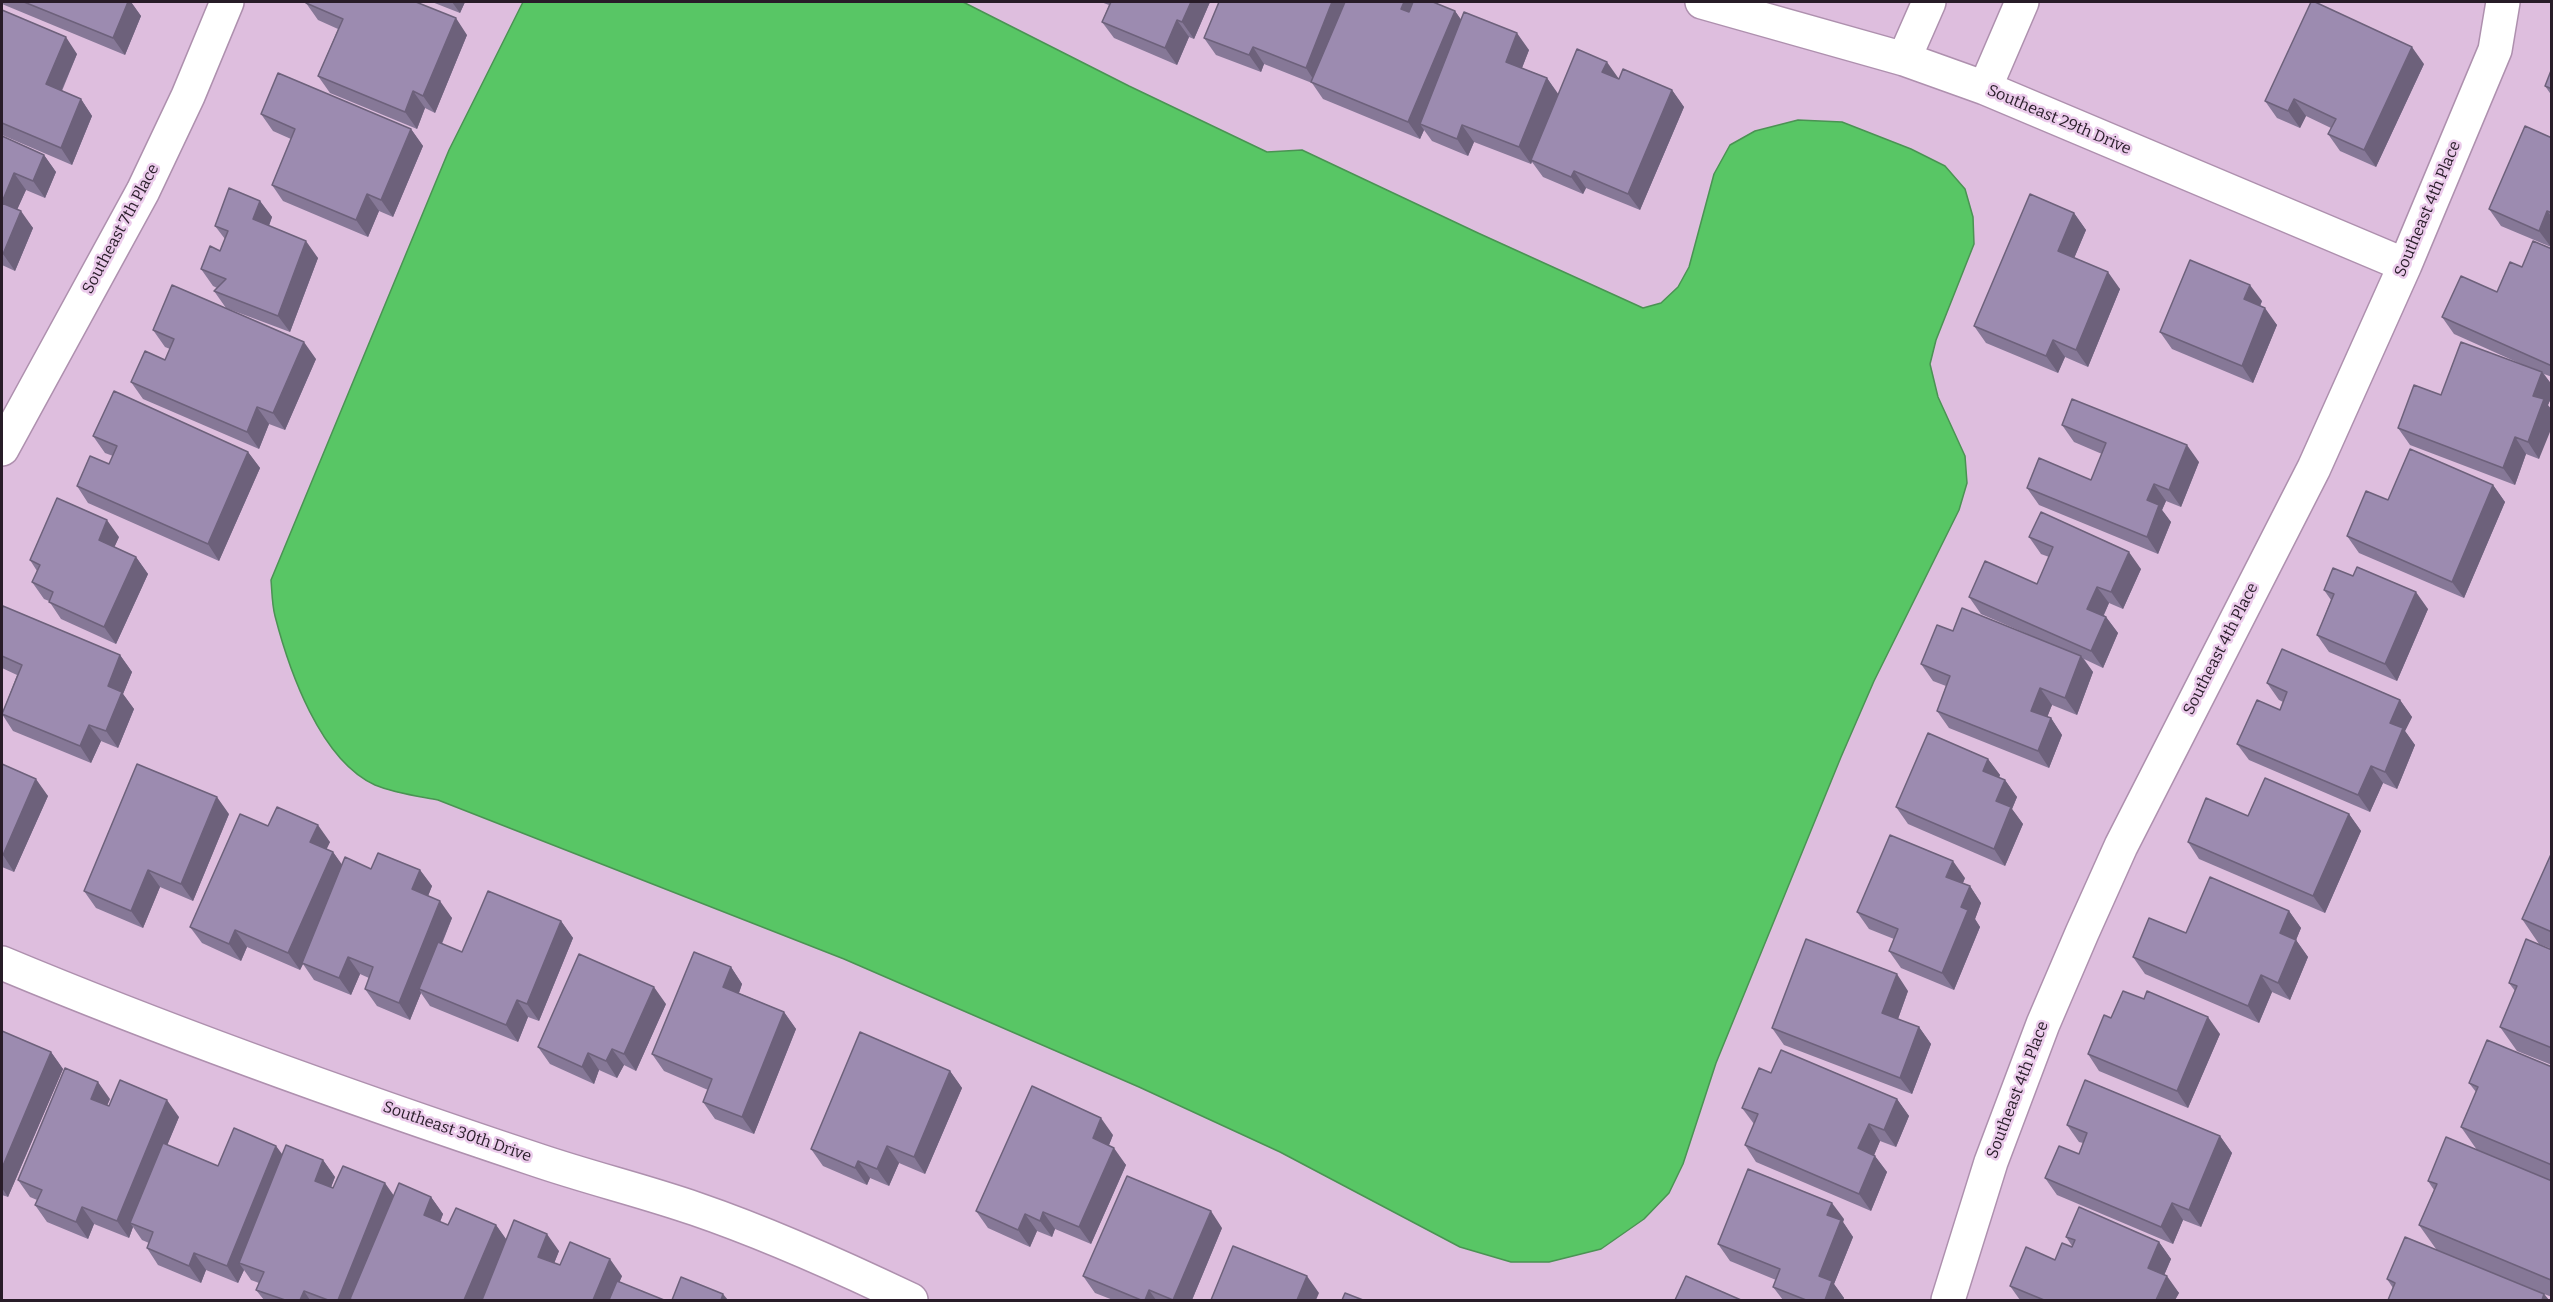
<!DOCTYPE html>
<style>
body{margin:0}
#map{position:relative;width:2553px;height:1302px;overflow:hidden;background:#debede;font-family:Bitter,serif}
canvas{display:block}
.frame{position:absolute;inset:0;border:3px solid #281c28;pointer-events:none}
</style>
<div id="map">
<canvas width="2553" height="1302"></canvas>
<div class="frame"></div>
</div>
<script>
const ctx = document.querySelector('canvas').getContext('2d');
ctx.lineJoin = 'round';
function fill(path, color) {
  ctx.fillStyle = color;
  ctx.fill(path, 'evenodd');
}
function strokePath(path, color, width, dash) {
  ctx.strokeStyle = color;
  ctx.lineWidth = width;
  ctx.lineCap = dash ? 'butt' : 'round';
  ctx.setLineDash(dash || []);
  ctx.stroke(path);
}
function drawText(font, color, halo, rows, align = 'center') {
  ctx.font = font + ' Bitter,serif';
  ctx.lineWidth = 5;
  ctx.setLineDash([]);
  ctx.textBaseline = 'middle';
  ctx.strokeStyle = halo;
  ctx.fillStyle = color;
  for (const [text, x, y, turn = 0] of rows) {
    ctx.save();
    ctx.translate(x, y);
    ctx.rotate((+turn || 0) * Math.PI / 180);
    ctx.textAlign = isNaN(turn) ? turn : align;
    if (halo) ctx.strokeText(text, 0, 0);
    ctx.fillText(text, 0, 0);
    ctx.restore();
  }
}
const water = new Path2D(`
 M 523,2 L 963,2 L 1129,86 L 1267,152 L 1302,150 L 1478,233 L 1643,308 L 1661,303 L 1678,287 L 1689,267 L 1714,174 L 1730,145 L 1755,131 L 1798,120 L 1842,122 L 1911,149 L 1945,166 L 1965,189 L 1973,217 L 1974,244 L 1936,340 L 1930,364 L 1938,397 L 1965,456 L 1967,483 L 1959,510 L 1874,681 L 1841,757 L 1716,1063 L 1683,1164 L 1669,1193 L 1644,1219 L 1601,1249 L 1549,1262 L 1511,1262 L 1460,1247 L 1280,1152 L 1139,1087 L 844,959 L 438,800 C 417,796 394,793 375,785 C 320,760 289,670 275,616 C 272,605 272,591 271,580 L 449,150 Z`);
fill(water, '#58c665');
strokePath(water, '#4a9353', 1.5);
const minor = new Path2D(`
 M 1702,2 L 1904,59 L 1985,88 L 2405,265
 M 1904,59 L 1929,2
 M 1985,88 L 2022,2
 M 2,449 L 143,191 L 188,96 L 227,2
 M 2,963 C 177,1036 357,1100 537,1160 C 590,1178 644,1191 696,1209 C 769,1234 842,1267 911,1300
 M 1948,1300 L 1991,1162 L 2043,1024 L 2082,933 L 2121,846 L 2314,468 L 2405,265 L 2495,50 L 2503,2`);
strokePath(minor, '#ae90ae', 36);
strokePath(minor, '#fff', 33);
fill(new Path2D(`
 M 2,2 L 131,2 L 141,16 L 125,55 L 2,4 Z
 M 432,2 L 465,2 L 460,13 Z
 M 1101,2 L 1210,2 L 1194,39 L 1189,37 L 1177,65 L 1114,38 L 1102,22 L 1109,5 Z
 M 306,3 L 467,35 L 435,113 L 425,108 L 417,129 L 330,93 L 318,76 L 338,29 L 318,20 Z
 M 2,10 L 77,54 L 62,91 L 81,99 L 92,116 L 72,165 L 2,135 Z
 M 1455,11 L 1461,20 L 1529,50 L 1522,68 L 1547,78 L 1558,95 L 1619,79 L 1672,90 L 1684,107 L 1640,210 L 1586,188 L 1583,194 L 1543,177 L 1532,162 L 1531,164 L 1474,142 L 1468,156 L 1432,141 L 1424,130 L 1420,139 L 1323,99 L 1312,83 L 1264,64 L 1261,72 L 1216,55 L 1204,38 Z
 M 2424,64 L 2376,167 L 2340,151 L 2328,134 L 2331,128 L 2306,116 L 2300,128 L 2277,118 L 2265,101 Z
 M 2552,68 L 2552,96 L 2545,86 Z
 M 261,114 L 411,129 L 423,146 L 393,217 L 379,211 L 368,237 L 283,201 L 272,185 L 291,139 L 273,131 Z
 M 2,136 L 44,155 L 56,172 L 45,198 L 26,190 L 17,209 L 33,228 L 15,271 L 2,265 Z
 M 2552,138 L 2552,245 L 2551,247 L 2501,226 L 2489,209 Z
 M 260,201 L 272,217 L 269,226 L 318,258 L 290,332 L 226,308 L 214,291 L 217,288 L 213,286 L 201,269 L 220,251 L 225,239 L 215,226 Z
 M 2074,213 L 2086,230 L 2074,258 L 2120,289 L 2088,367 L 2065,357 L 2058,373 L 1986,343 L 1974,326 Z
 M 2552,249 L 2552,377 L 2544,374 L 2552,385 L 2552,396 L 2548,405 L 2539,459 L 2526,454 L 2515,485 L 2410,445 L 2398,428 L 2441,395 L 2521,364 L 2454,334 L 2442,317 L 2497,292 L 2522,267 Z
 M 2262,301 L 2260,306 L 2277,325 L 2253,383 L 2172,349 L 2160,332 Z
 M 153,330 L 316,359 L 285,430 L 269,424 L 259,449 L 143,399 L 131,382 L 165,360 L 170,349 L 165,347 Z
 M 2062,425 L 2199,462 L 2181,507 L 2166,501 L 2162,510 L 2171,522 L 2158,554 L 2039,505 L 2027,488 L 2091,480 L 2102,454 L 2074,442 Z
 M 93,436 L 248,452 L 260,468 L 219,561 L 88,503 L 77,486 L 109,464 L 113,456 L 105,453 Z
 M 2493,485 L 2505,502 L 2464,598 L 2359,553 L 2347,536 L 2388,500 Z
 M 119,537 L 114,547 L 136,557 L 148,574 L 116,644 L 61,619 L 49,601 L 44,599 L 32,582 L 37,571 L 30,560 Z
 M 2029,537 L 2141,569 L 2123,609 L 2109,603 L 2104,615 L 2106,617 L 2118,633 L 2103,668 L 2084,659 L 2093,672 L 2077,715 L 2052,705 L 2047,717 L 2051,718 L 2062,735 L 2049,768 L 1949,728 L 1937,711 L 1946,686 L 1933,681 L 1921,664 L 2032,636 L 1981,614 L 1969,597 L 2037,584 L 2049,557 L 2041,554 Z
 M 2324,590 L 2428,609 L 2397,681 L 2329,652 L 2317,635 L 2331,600 Z
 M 2,609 L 120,655 L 132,672 L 123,694 L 134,709 L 118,748 L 101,741 L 91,763 L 13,731 L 2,714 L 17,675 L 2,668 Z
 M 2267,683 L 2400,700 L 2412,717 L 2405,731 L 2415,745 L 2397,789 L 2383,783 L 2370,812 L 2249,760 L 2237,744 L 2280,710 L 2283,702 L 2279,700 Z
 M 1988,759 L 2000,775 L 1999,778 L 2005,780 L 2017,797 L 2012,809 L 2023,824 L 2005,866 L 1908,824 L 1896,807 Z
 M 2,764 L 48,796 L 14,872 L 2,867 Z
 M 229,814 L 193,901 L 160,887 L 143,928 L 96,908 L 84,891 Z
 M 2349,814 L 2361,831 L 2325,913 L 2199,859 L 2188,842 L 2248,816 Z
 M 268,826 L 330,842 L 326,849 L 333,852 L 342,865 L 371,869 L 420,870 L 432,886 L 428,896 L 452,918 L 442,944 L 462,952 L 561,921 L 573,938 L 539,1021 L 528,1017 L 518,1042 L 430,1006 L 421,993 L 410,1020 L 377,1006 L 365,989 L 369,978 L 360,974 L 351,995 L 314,980 L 303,964 L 300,970 L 247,947 L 241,961 L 202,943 L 190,927 Z
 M 2552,852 L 2552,949 L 2539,944 L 2522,919 Z
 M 1965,878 L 1963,883 L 1970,886 L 1981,903 L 1975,919 L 1980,927 L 1954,990 L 1901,968 L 1889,951 L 1894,939 L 1869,929 L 1857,912 Z
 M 2289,911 L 2301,928 L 2296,940 L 2308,957 L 2290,1000 L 2272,992 L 2259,1023 L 2145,974 L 2133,957 L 2186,933 Z
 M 2552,950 L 2552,1065 L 2517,1051 L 2500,1027 L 2515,991 L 2509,983 Z
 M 731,967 L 742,984 L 739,993 L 784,1012 L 796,1029 L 754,1134 L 715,1119 L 703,1102 L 708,1090 L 664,1071 L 652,1054 Z
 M 1908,991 L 1898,1019 L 1919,1027 L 1931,1044 L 1912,1094 L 1784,1045 L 1772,1028 Z
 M 666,1004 L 636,1071 L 624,1065 L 617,1078 L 599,1070 L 594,1084 L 550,1064 L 538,1047 Z
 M 2111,1018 L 2220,1034 L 2188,1108 L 2099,1071 L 2088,1054 Z
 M 2,1031 L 51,1052 L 63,1069 L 8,1197 L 2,1195 Z
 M 2552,1067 L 2552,1297 L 2544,1294 L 2549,1300 L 2388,1300 L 2393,1288 L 2387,1279 L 2436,1249 L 2419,1225 L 2434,1190 L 2428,1181 L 2477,1150 L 2461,1127 L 2476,1092 L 2469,1083 Z
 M 950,1071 L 962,1088 L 925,1174 L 899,1163 L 889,1186 L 870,1178 L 867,1185 L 823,1166 L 811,1149 Z
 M 1771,1073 L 1897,1099 L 1909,1116 L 1896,1147 L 1880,1141 L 1874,1155 L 1887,1172 L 1871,1211 L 1756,1162 L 1745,1145 L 1754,1124 L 1742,1108 Z
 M 110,1099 L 107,1105 L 179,1117 L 167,1145 L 218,1166 L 276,1146 L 282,1155 L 323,1160 L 335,1177 L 331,1187 L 394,1196 L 431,1197 L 443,1214 L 440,1222 L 448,1225 L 496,1225 L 506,1239 L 559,1251 L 554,1263 L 560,1265 L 622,1276 L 619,1282 L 664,1300 L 264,1300 L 256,1290 L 259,1283 L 251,1280 L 244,1270 L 238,1283 L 206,1270 L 201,1283 L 158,1265 L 147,1248 L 149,1243 L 142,1240 L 133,1227 L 129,1238 L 94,1224 L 88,1239 L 47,1222 L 35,1205 L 37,1200 L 30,1197 L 18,1180 Z
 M 2067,1125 L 2220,1136 L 2232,1153 L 2201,1227 L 2183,1220 L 2173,1244 L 2057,1195 L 2045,1178 L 2079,1154 L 2083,1143 L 2079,1142 Z
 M 1113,1135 L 1109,1145 L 1126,1165 L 1091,1244 L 1055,1229 L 1052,1237 L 1037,1231 L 1030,1247 L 988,1228 L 976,1211 Z
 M 1844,1219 L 1843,1222 L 1853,1237 L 1834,1284 L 1844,1298 L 1843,1300 L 1783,1300 L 1773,1287 L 1776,1280 L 1730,1261 L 1718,1244 Z
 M 1222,1228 L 1192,1300 L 1113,1300 L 1095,1293 L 1083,1276 Z
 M 2066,1237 L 2159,1242 L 2171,1259 L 2164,1275 L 2179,1293 L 2175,1300 L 2020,1300 L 2010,1286 L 2055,1260 L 2072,1247 L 2072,1246 Z`), '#867897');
fill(new Path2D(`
 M 128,2 L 131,2 L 141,16 L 125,55 L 113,38 Z
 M 452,2 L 465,2 L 460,13 Z
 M 1191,2 L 1210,2 L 1194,39 L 1182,22 Z
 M 1332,2 L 1351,2 L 1317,85 L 1306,68 Z
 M 1404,2 L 1418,2 L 1413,26 L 1401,9 Z
 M 1455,11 L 1467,28 L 1420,124 L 1424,130 L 1420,139 L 1408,122 Z
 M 456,18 L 467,35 L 435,113 L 423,96 Z
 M 1177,20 L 1189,37 L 1177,65 L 1165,48 Z
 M 1517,33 L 1529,50 L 1518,78 L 1506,62 Z
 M 66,37 L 77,54 L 57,101 L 46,84 Z
 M 1253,47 L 1264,64 L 1261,72 L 1249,55 Z
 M 2412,47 L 2424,64 L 2376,167 L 2364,150 Z
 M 1607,62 L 1619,79 L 1602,72 Z
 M 1547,78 L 1559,95 L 1531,160 L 1532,161 L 1531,164 L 1519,147 Z
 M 1672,90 L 1684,107 L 1640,210 L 1628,194 Z
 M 413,91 L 425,108 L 417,129 L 405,112 Z
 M 81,99 L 92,116 L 72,165 L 61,148 Z
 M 2294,99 L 2306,116 L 2300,128 L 2288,111 Z
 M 1462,125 L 1474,142 L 1468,156 L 1457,139 Z
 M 411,129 L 423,146 L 393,217 L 381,200 Z
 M 44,155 L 56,172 L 45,198 L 33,181 Z
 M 1574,171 L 1586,188 L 1583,194 L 1571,177 Z
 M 14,173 L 26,190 L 13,219 L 2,203 L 2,202 Z
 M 367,194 L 379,211 L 368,237 L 356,220 Z
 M 260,201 L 272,217 L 265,236 L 253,219 Z
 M 21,211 L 33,228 L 15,271 L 3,254 Z
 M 2547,211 L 2552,217 L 2552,245 L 2551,247 L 2539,231 Z
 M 2074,213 L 2086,230 L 2070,268 L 2058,251 Z
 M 306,241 L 318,258 L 290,332 L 278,316 Z
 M 2108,272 L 2120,289 L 2088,367 L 2076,350 Z
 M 2250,285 L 2262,301 L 2256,316 L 2244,299 Z
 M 2265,308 L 2277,325 L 2253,383 L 2242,366 Z
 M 2053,340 L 2065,357 L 2058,373 L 2046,356 Z
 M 304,342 L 316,359 L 285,430 L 273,413 Z
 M 2542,372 L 2552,385 L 2552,396 L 2548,405 L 2552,410 L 2552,427 L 2539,459 L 2528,442 L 2533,396 Z
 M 257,407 L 269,424 L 259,449 L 247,432 Z
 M 2515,437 L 2526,454 L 2515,485 L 2503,468 Z
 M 2187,445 L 2199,462 L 2181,507 L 2169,490 Z
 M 248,452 L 260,468 L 219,561 L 208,544 Z
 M 2154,484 L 2166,501 L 2162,510 L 2171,522 L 2158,554 L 2147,537 L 2147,500 Z
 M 2493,485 L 2505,502 L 2464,598 L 2452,582 Z
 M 107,520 L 119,537 L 110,557 L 99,540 Z
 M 2129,552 L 2141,569 L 2123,609 L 2111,592 Z
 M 136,557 L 148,574 L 116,644 L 104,627 Z
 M 2097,587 L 2109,603 L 2099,625 L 2087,609 Z
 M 2416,592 L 2428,609 L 2397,681 L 2385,664 Z
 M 2106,617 L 2118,633 L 2103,668 L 2091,651 Z
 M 120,655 L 132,672 L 123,694 L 134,709 L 118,748 L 106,731 L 108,686 Z
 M 2081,656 L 2093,672 L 2077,715 L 2065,698 Z
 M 2040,688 L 2052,705 L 2043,728 L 2031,711 Z
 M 2400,700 L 2412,717 L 2405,731 L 2415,745 L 2397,789 L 2385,772 L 2390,723 Z
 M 2051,718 L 2062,735 L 2049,768 L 2038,751 Z
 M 89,725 L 101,741 L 91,763 L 80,746 Z
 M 1988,759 L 2000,775 L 1994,788 L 1983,771 Z
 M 2371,766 L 2383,783 L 2370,812 L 2358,795 Z
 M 36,779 L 48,796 L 14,872 L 3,855 Z
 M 2005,780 L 2017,797 L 2012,809 L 2023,824 L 2005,866 L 1994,849 L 1996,801 Z
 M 217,797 L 229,814 L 193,901 L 181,884 Z
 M 2349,814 L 2361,831 L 2325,913 L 2313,896 Z
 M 318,825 L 330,842 L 322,859 L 310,842 Z
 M 333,852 L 345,869 L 302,963 L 303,964 L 300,970 L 288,953 Z
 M 1953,861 L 1965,878 L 1958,894 L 1946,877 Z
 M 148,870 L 160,887 L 143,928 L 131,911 Z
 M 420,870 L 432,886 L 424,906 L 412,889 Z
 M 1970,886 L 1981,903 L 1975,919 L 1980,927 L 1954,990 L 1942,973 L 1961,907 Z
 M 440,901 L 452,918 L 422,991 L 419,989 L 421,993 L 410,1020 L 399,1003 Z
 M 2289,911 L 2301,928 L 2296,940 L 2308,957 L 2290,1000 L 2278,983 L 2280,933 Z
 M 561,921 L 573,938 L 539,1021 L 527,1004 Z
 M 235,930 L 247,947 L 241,961 L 229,944 Z
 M 348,957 L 360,974 L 351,995 L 339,978 Z
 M 731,967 L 742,984 L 735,1004 L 723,987 Z
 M 1897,974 L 1908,991 L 1894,1030 L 1882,1013 Z
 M 2261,975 L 2272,992 L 2259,1023 L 2248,1006 Z
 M 654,987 L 666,1004 L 636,1071 L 624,1054 Z
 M 517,1000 L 528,1017 L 518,1042 L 506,1025 Z
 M 784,1012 L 796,1029 L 754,1134 L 742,1117 Z
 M 2208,1017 L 2220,1034 L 2188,1108 L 2177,1091 Z
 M 1919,1027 L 1931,1044 L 1912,1094 L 1900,1078 Z
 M 612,1049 L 624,1065 L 617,1078 L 606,1061 Z
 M 51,1052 L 63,1069 L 8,1197 L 2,1188 L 2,1168 Z
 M 588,1053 L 599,1070 L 594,1084 L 582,1067 Z
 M 950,1071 L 962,1088 L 925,1174 L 914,1157 Z
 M 98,1082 L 110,1099 L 103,1115 L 91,1099 Z
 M 1897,1099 L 1909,1116 L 1896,1147 L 1884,1130 Z
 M 167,1100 L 179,1117 L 134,1225 L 130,1223 L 133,1227 L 129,1238 L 117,1221 Z
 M 1101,1118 L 1113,1135 L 1105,1155 L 1093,1138 Z
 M 1869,1124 L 1880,1141 L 1870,1165 L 1858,1148 Z
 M 2220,1136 L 2232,1153 L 2201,1227 L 2189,1210 Z
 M 276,1146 L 288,1162 L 239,1263 L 244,1270 L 238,1283 L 227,1266 Z
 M 887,1146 L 899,1163 L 889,1186 L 877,1169 Z
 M 1114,1148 L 1126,1165 L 1091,1244 L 1079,1227 Z
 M 1875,1156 L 1887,1172 L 1871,1211 L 1859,1194 Z
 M 323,1160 L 335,1177 L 327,1198 L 315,1181 Z
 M 858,1161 L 870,1178 L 867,1185 L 855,1168 Z
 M 385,1183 L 397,1200 L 350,1299 L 351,1300 L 338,1300 Z
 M 431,1197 L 443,1214 L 436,1232 L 424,1215 Z
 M 1832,1203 L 1844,1219 L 1843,1222 L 1853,1237 L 1834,1284 L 1844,1298 L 1843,1300 L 1825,1300 L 1819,1276 L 1827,1215 Z
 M 2172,1203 L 2183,1220 L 2173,1244 L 2161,1227 Z
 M 82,1207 L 94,1224 L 88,1239 L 76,1222 Z
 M 1211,1211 L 1222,1228 L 1192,1300 L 1173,1300 Z
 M 1043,1212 L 1055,1229 L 1052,1237 L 1040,1221 Z
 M 1025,1214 L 1037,1231 L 1030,1247 L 1018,1230 Z
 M 496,1225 L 508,1242 L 483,1300 L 464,1300 Z
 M 547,1234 L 559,1251 L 550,1274 L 538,1257 Z
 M 2159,1242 L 2171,1259 L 2160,1285 L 2148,1268 Z
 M 194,1253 L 206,1270 L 201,1283 L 189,1266 Z
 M 610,1259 L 622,1276 L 612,1300 L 593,1300 Z
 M 1307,1276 L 1319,1293 L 1316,1300 L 1297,1300 Z
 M 2167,1276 L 2179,1293 L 2175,1300 L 2156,1300 Z
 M 1149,1290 L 1156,1300 L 1145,1300 Z
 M 304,1291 L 310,1300 L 300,1300 Z
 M 723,1294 L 728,1300 L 721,1300 Z
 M 2544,1294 L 2549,1300 L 2542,1300 Z`), '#6d617b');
const building = new Path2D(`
 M 24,2 L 128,2 L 113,38 Z
 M 307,2 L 416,2 L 456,18 L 423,96 L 413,91 L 405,112 L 318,76 L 343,19 L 306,3 Z
 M 1111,2 L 1191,2 L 1182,22 L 1177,20 L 1165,48 L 1102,22 Z
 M 1219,2 L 1332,2 L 1306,68 L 1253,47 L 1249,55 L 1204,38 Z
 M 1345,2 L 1404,2 L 1401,9 L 1409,12 L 1413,2 L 1433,2 L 1455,11 L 1408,122 L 1311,82 Z
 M 2311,2 L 2315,2 L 2412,47 L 2364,150 L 2328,134 L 2336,119 L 2294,99 L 2288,111 L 2265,101 Z
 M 2,10 L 66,37 L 46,84 L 81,99 L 61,148 L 2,123 Z
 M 1464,12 L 1517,33 L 1506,62 L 1547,78 L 1519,147 L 1462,125 L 1457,139 L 1420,124 Z
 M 1577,49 L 1607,62 L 1602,72 L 1619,79 L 1623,69 L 1672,90 L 1628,194 L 1574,171 L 1571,177 L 1531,160 Z
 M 2552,68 L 2552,89 L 2545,86 Z
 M 278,73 L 411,129 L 381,200 L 367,194 L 356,220 L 272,185 L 295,129 L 261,114 Z
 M 2525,126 L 2552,138 L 2552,213 L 2547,211 L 2539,231 L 2489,209 Z
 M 2,136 L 44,155 L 33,181 L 14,173 L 2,202 Z
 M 229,188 L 260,201 L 253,219 L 306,241 L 278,316 L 214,291 L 226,279 L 201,269 L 210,246 L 220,251 L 228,231 L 215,226 Z
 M 2030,194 L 2074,213 L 2058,251 L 2108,272 L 2076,350 L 2053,340 L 2046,356 L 1974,326 Z
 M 2,203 L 21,211 L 3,254 L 2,253 Z
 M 2533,241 L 2552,249 L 2552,366 L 2442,317 L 2461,276 L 2497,292 L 2510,262 L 2522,267 Z
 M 2190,260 L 2250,285 L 2244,299 L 2265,308 L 2242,366 L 2160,332 Z
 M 172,285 L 304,342 L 273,413 L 257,407 L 247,432 L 131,382 L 145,351 L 165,360 L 174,339 L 153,330 Z
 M 2461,342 L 2542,372 L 2533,396 L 2544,399 L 2528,442 L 2515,437 L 2503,468 L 2398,428 L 2414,385 L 2441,395 Z
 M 114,391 L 248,452 L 208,544 L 77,486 L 90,456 L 109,464 L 117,446 L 93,436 Z
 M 2072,399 L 2187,445 L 2169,490 L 2154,484 L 2147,500 L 2159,505 L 2147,537 L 2027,488 L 2039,458 L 2091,480 L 2106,443 L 2062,425 Z
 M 2410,449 L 2493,485 L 2452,582 L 2347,536 L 2366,491 L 2388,500 Z
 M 57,498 L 107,520 L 99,540 L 136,557 L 104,627 L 49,602 L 53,592 L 32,582 L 40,565 L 30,560 Z
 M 2041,512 L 2129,552 L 2111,592 L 2097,587 L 2087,609 L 2106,617 L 2091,651 L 1969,597 L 1985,561 L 2037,584 L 2053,547 L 2029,537 Z
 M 2357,567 L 2416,592 L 2385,664 L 2317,635 L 2334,594 L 2324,590 L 2333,568 L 2353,576 Z
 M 3,606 L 120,655 L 108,686 L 122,692 L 106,731 L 89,725 L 80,746 L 2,714 L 22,665 L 2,656 L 2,609 Z
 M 1962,608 L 2081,656 L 2065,698 L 2040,688 L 2031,711 L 2051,718 L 2038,751 L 1937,711 L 1950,676 L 1921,664 L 1937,625 L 1953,631 Z
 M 2282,649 L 2400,700 L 2390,723 L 2403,728 L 2385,772 L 2371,766 L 2358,795 L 2237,744 L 2257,700 L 2280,710 L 2287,692 L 2267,683 Z
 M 1928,733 L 1988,759 L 1983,771 L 2005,780 L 1996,801 L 2011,807 L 1994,849 L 1896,807 Z
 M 2,764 L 36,779 L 3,855 L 2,855 Z
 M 137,764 L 217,797 L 181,884 L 148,870 L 131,911 L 84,891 Z
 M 2265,778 L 2349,814 L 2313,896 L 2188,842 L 2206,798 L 2248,816 Z
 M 277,807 L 318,825 L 310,842 L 333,852 L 288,953 L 235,930 L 229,944 L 190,927 L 240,814 L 268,826 Z
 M 1890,835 L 1953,861 L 1946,877 L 1970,886 L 1961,907 L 1968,910 L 1942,973 L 1889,951 L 1898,929 L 1857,912 Z
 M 2552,852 L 2552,932 L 2522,919 Z
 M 378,853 L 420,870 L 412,889 L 440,901 L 399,1003 L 365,989 L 373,967 L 348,957 L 339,978 L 302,963 L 345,857 L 371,869 Z
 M 2210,877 L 2289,911 L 2280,933 L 2296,940 L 2278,983 L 2261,975 L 2248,1006 L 2133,957 L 2149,918 L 2186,933 Z
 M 488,891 L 561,921 L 527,1004 L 517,1000 L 506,1025 L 419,989 L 438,942 L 462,952 Z
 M 1806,939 L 1897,974 L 1882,1013 L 1919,1027 L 1900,1078 L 1772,1028 Z
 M 2526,939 L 2552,950 L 2552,1048 L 2500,1027 L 2517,986 L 2509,983 Z
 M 694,952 L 731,967 L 723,987 L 784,1012 L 742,1117 L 703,1102 L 712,1079 L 652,1054 Z
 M 579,954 L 654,987 L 624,1054 L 612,1049 L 606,1061 L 588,1053 L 582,1067 L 538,1047 Z
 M 2123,991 L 2144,999 L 2147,991 L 2208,1017 L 2177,1091 L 2088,1054 L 2104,1015 L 2111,1018 Z
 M 2,1031 L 51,1052 L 2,1168 Z
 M 860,1032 L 950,1071 L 914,1157 L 887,1146 L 877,1169 L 858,1161 L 855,1168 L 811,1149 Z
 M 2487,1040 L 2552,1067 L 2552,1165 L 2461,1127 L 2478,1087 L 2469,1083 Z
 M 1781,1050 L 1897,1099 L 1884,1130 L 1869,1124 L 1858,1148 L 1875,1156 L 1859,1194 L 1745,1145 L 1758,1114 L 1742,1108 L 1759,1068 L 1771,1073 Z
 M 65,1068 L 98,1082 L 91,1099 L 109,1106 L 120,1080 L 167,1100 L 117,1221 L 82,1207 L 76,1222 L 35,1205 L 42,1190 L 18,1180 Z
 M 2085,1080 L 2220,1136 L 2189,1210 L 2172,1203 L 2161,1227 L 2045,1178 L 2059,1146 L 2079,1154 L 2087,1133 L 2067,1125 Z
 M 1032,1086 L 1101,1118 L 1093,1138 L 1114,1148 L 1079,1227 L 1043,1212 L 1040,1221 L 1025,1214 L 1018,1230 L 976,1211 Z
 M 234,1128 L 276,1146 L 227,1266 L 194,1253 L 189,1266 L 147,1248 L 153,1232 L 130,1223 L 163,1143 L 218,1166 Z
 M 2446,1137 L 2552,1181 L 2552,1277 L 2551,1280 L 2419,1225 L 2437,1184 L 2428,1181 Z
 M 286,1145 L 323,1160 L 315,1181 L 333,1188 L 343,1166 L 385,1183 L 338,1300 L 328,1300 L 304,1291 L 300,1300 L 285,1300 L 256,1290 L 264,1272 L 239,1263 Z
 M 1748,1169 L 1832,1203 L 1827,1215 L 1841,1220 L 1819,1276 L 1832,1281 L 1825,1300 L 1806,1300 L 1773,1287 L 1780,1269 L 1718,1244 Z
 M 1127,1176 L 1211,1211 L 1173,1300 L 1149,1290 L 1145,1300 L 1141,1300 L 1083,1276 Z
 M 399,1183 L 431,1197 L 424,1215 L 448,1225 L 456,1208 L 496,1225 L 464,1300 L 353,1300 L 350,1299 Z
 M 2079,1207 L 2159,1242 L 2148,1268 L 2167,1276 L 2156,1300 L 2044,1300 L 2010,1286 L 2026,1247 L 2055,1260 L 2062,1243 L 2072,1247 L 2075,1240 L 2066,1237 Z
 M 514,1220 L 547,1234 L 538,1257 L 560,1265 L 570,1242 L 610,1259 L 593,1300 L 482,1300 Z
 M 2405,1237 L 2544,1294 L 2542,1300 L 2388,1300 L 2395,1283 L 2387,1279 Z
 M 1233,1246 L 1307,1276 L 1297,1300 L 1211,1300 Z
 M 1686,1276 L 1741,1300 L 1675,1300 Z
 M 681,1277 L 723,1294 L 721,1300 L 672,1300 Z
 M 617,1281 L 664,1300 L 609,1300 Z
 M 1345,1293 L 1363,1300 L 1342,1300 Z`);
fill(building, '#9c8bb0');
strokePath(building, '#6d617b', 1.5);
drawText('16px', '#281c28', '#ebcbeb', [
 ["Southeast 29th Drive",2059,120,23],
 ["Southeast 4th Place",2428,209,-67],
 ["Southeast 7th Place",121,229,-62],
 ["Southeast 4th Place",2221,649,-63],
 ["Southeast 4th Place",2018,1090,-69],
 ["Southeast 30th Drive",457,1132,19]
]);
</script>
